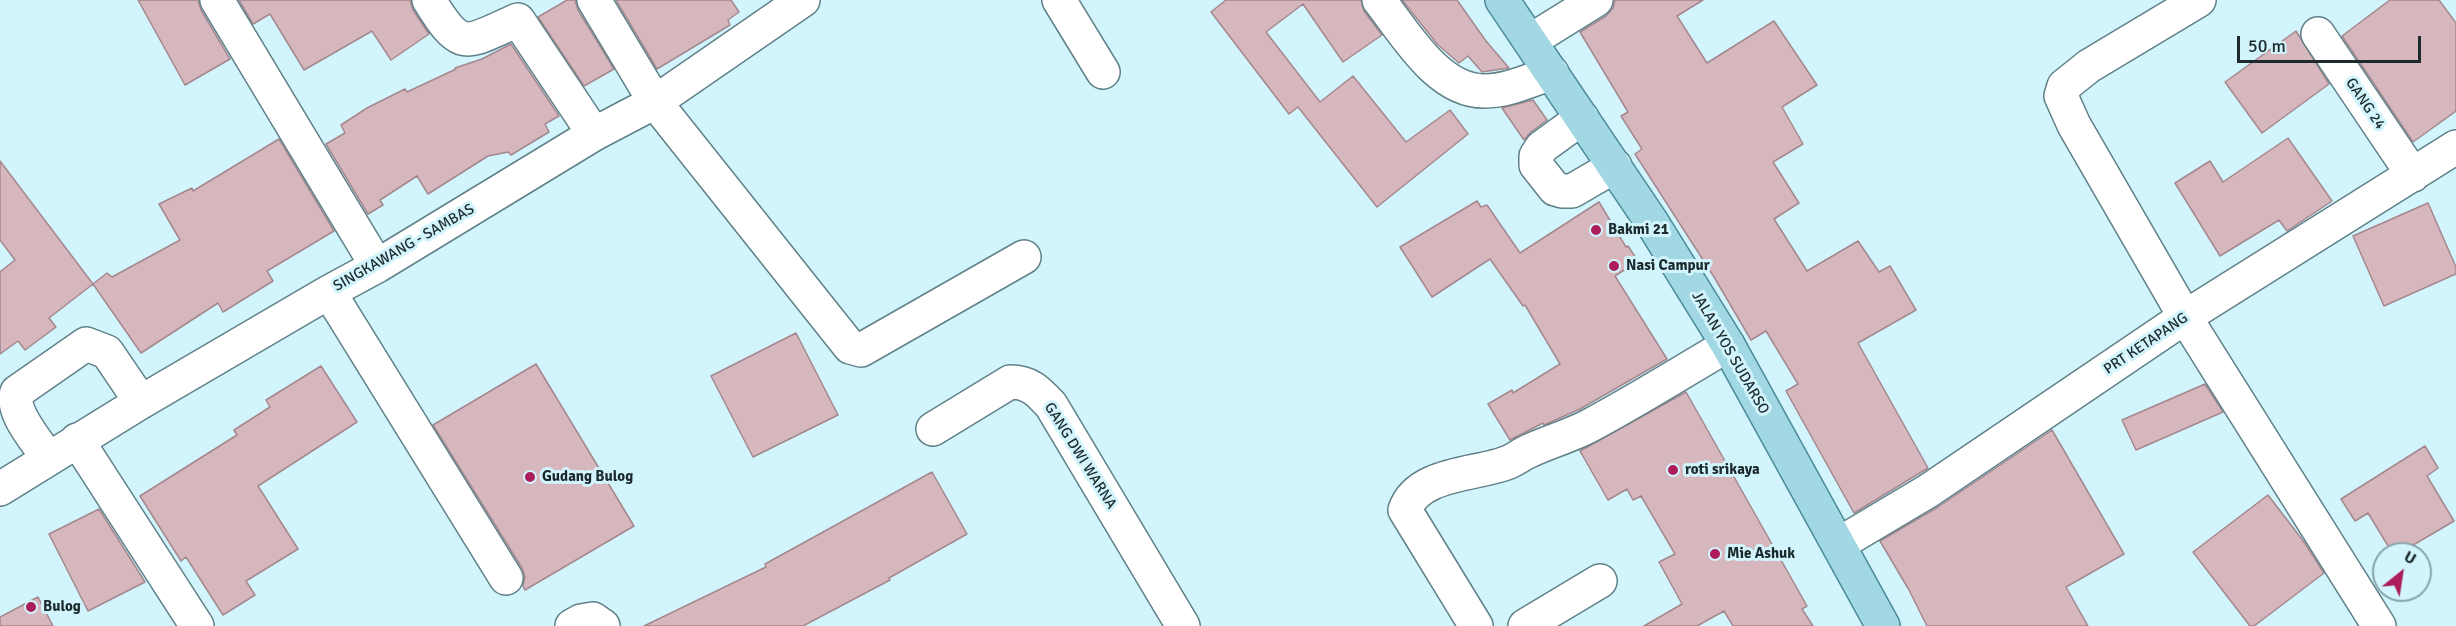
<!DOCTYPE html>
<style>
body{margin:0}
#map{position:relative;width:2456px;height:626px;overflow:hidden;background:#d2f5fd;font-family:Signika,sans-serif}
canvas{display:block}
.north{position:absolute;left:2372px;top:542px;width:60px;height:60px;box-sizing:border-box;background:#d2f5fd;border:2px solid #89a4aa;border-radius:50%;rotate:30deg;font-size:16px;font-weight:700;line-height:24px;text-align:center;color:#1c2a2d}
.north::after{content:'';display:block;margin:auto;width:21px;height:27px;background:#ac1d59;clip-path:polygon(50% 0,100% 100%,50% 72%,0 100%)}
.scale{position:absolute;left:2237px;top:36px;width:184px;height:27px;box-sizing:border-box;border:3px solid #1c2a2d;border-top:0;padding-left:8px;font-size:18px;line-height:21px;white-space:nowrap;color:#1c2a2d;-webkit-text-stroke:4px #d2f5fd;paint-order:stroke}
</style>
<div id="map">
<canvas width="2456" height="626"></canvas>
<div class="north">U</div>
<div class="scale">50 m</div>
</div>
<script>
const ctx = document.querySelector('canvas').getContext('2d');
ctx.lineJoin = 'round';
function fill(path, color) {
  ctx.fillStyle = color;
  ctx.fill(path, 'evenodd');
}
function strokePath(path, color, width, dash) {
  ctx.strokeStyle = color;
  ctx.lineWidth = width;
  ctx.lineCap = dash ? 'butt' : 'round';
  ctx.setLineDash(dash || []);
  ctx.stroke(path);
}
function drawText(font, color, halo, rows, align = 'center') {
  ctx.font = font + ' Signika,sans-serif';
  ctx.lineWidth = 6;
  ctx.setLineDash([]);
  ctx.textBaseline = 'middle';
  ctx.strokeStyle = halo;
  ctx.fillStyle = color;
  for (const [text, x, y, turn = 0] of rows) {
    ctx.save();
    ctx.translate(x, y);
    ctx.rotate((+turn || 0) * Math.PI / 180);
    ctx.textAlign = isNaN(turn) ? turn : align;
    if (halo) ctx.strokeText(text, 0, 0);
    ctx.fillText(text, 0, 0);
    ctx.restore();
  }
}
const building = new Path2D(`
 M 138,0 L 198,0 L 201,10 L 230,59 L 185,85 Z
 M 239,0 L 410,0 L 413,10 L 429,34 L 391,60 L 372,31 L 304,70 L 270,14 L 253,24 Z
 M 567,0 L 575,0 L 578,10 L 614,69 L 584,86 L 538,17 Z
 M 616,0 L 731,0 L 739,12 L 728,20 L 730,25 L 657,69 Z
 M 1226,0 L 1361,0 L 1364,11 L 1382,35 L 1343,62 L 1303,4 L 1266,32 L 1320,102 L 1353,76 L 1406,142 L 1450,110 L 1468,134 L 1377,207 L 1298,107 L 1289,114 L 1211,12 Z
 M 1402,0 L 1457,0 L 1486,41 L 1509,68 L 1482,72 L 1468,56 L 1459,63 L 1438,45 Z
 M 1615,0 L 1703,0 L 1677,16 L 1707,63 L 1774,21 L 1817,85 L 1782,107 L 1803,144 L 1773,162 L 1799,203 L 1774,219 L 1807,271 L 1858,241 L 1879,272 L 1890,266 L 1916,310 L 1858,343 L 1928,468 L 1854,513 L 1786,391 L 1798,384 L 1766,331 L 1751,340 L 1714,277 L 1635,154 L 1642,149 L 1621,116 L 1628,112 L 1580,32 L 1606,16 L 1613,8 Z
 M 2390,0 L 2439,0 L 2456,23 L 2456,111 L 2413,142 L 2342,36 Z
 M 2296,31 L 2329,84 L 2262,133 L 2225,82 Z
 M 511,44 L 559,116 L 545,124 L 549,132 L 511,155 L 508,152 L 488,156 L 428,194 L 417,176 L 380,200 L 383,205 L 368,214 L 326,144 L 345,133 L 341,125 L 367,108 L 405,89 L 407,92 L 456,69 L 455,68 L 482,59 Z
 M 1533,100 L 1547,120 L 1531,132 L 1524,140 L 1502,108 Z
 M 2288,138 L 2332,201 L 2287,231 L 2279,220 L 2220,256 L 2175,183 L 2210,161 L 2223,182 Z
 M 279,139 L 334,231 L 267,271 L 273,281 L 223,312 L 218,303 L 141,353 L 93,284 L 107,273 L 112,277 L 180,240 L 159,204 L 192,188 L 193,191 Z
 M 0,161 L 93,284 L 49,318 L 56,327 L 25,350 L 18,341 L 0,354 L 0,272 L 15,260 L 0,240 Z
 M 1477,201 L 1481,207 L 1487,205 L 1520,253 L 1599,202 L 1626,247 L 1628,246 L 1638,261 L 1615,276 L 1667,359 L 1580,409 L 1544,425 L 1543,423 L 1510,440 L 1488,404 L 1512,390 L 1513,393 L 1560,364 L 1525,305 L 1523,306 L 1490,259 L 1432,297 L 1400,247 Z
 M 2428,203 L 2456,267 L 2456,274 L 2384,306 L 2353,236 Z
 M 796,333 L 838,415 L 753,457 L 711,376 Z
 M 536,364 L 634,526 L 525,590 L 523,586 L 525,577 L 522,568 L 433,425 Z
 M 321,366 L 357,422 L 258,486 L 298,549 L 246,581 L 255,595 L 223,615 L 186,557 L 181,561 L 140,496 L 237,435 L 234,430 L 270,407 L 266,400 Z
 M 2205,384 L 2223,412 L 2136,450 L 2122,420 Z
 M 1686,392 L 1807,606 L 1802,609 L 1813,626 L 1733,626 L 1724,611 L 1697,626 L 1644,626 L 1682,604 L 1659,562 L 1675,554 L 1641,496 L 1633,500 L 1627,489 L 1608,500 L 1580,451 Z
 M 2052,430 L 2124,554 L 2066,587 L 2088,626 L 1927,626 L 1909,590 L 1880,541 L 1938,507 Z
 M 2425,446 L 2438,468 L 2427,476 L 2454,521 L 2398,554 L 2393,554 L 2368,513 L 2355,521 L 2341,499 Z
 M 932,472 L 967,534 L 889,578 L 890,580 L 803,626 L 644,626 L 766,567 L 765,564 Z
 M 2268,495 L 2304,542 L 2324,573 L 2254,626 L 2250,626 L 2193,552 Z
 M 99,509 L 145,582 L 88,611 L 49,534 Z
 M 38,597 L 53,626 L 0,626 L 0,617 Z`);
fill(building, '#d7b7be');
strokePath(building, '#a5878e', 1.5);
const minor = new Path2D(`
 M 217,0 L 377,266
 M 429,0 C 462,54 465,43 518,20 L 594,134
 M 594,0 L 655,102 L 850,347 L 861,350 L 1024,257
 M 1059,0 L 1103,72
 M 1379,0 C 1405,33 1438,92 1485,91 C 1508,91 1530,80 1552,73
 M 2199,0 L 2089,66 L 2064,86 L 2061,96 L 2074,125 L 2185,317 L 2379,626
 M 2318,34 L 2413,175
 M 1530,41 L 1596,0
 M 1582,118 L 1542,147 L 1536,156 L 1536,165 L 1555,189 L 1562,191 L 1572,191 L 1615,166
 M 329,292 L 506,578
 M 933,429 L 1010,382 C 1030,382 1038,391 1051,405 L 1183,626
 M 77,440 L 197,626
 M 48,458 C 37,441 10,412 17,392 L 86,344 L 107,352 L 141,402
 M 0,489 L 141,402 L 329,292 L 377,266 L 594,134 L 655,102 L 803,0
 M 1839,544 L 1928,491 L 2185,317 L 2456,147
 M 572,626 L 581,621 L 593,619 L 603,626
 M 1476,626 L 1405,510 C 1418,472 1478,475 1509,462 C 1516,459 1522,454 1529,451 C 1548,442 1570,436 1589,426 C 1636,401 1682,372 1728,345
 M 1525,626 L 1600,581`);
const major = new Path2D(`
 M 1502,0 L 1651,221 L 1728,345 L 1883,626`);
strokePath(minor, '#608088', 36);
strokePath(major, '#4b8a98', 36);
strokePath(minor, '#fff', 33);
strokePath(major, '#a2d8e3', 33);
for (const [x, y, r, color] of [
 [1596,230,6,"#ac1d59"],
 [1614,266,6,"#ac1d59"],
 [1673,470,6,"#ac1d59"],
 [530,477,6,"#ac1d59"],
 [1715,554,6,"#ac1d59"],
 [31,607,6,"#ac1d59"]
]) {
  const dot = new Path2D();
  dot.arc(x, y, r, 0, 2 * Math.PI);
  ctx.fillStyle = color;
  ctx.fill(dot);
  strokePath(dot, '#d2f5fd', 2);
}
drawText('15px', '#1c2a2d', '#d2f5fd', [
 ["GANG 24",2365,104,56],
 ["SINGKAWANG - SAMBAS",404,248,-30],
 ["PRT KETAPANG",2146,344,-34],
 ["JALAN YOS SUDARSO",1730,353,60],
 ["GANG DWI WARNA",1080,456,58]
]);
drawText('bold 15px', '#1c2a2d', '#d2f5fd', [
 ["Bakmi 21",1608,230],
 ["Nasi Campur",1626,266],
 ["roti srikaya",1685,470],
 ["Gudang Bulog",542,477],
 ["Mie Ashuk",1727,554],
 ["Bulog",43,607]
], 'left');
</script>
